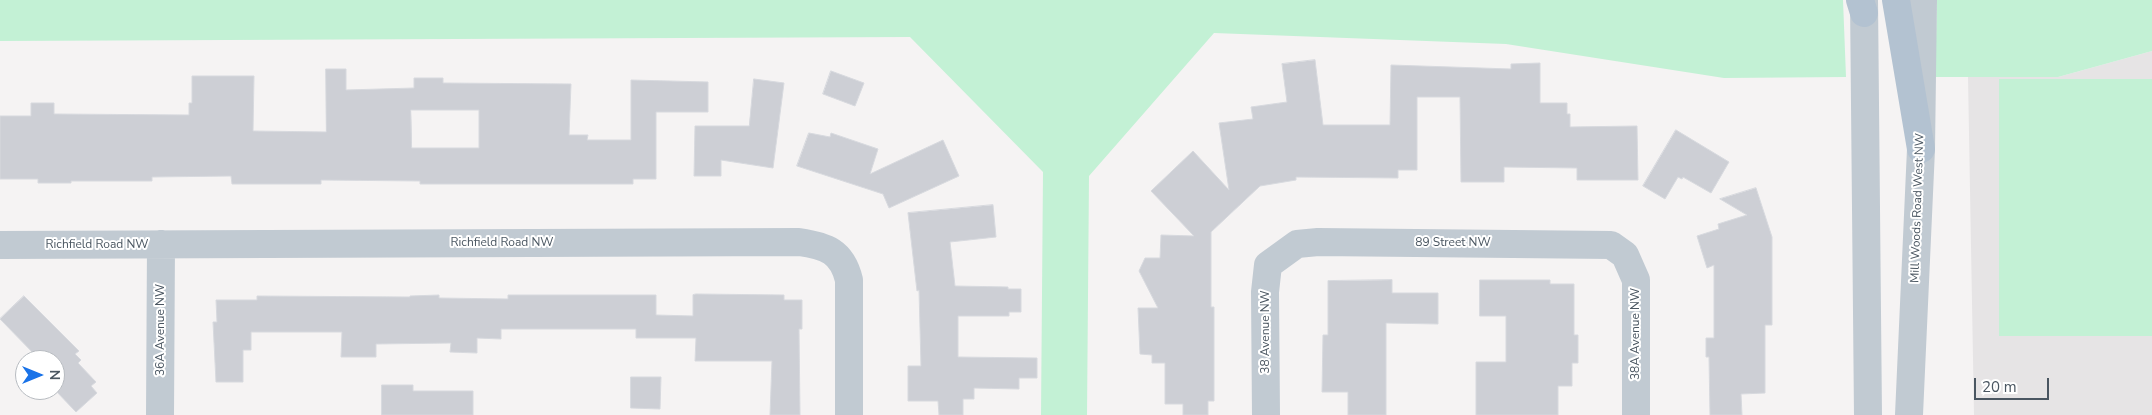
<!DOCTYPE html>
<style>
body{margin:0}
#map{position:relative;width:2152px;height:415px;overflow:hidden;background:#f5f3f3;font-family:"Nunito Sans",sans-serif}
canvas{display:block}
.north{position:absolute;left:15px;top:350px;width:50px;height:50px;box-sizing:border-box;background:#fff;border:1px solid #b7bbc0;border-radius:50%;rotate:90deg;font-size:14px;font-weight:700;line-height:20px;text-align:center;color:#4a5661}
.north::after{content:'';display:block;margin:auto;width:18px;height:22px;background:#1a73e8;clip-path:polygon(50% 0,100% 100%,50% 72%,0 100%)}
.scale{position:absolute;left:1974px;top:378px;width:75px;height:22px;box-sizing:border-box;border:2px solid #4a5661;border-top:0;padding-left:6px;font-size:15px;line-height:18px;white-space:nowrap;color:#4a5661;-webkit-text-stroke:4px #fff;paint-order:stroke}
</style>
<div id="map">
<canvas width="2152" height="415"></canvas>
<div class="north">N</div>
<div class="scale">20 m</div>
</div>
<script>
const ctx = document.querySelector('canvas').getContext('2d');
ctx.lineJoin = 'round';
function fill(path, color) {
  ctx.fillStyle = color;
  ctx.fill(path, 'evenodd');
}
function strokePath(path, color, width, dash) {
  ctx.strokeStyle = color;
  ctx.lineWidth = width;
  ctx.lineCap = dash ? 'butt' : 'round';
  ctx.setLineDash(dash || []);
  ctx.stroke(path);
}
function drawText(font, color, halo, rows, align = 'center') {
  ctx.font = font + ' "Nunito Sans",sans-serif';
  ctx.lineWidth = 4;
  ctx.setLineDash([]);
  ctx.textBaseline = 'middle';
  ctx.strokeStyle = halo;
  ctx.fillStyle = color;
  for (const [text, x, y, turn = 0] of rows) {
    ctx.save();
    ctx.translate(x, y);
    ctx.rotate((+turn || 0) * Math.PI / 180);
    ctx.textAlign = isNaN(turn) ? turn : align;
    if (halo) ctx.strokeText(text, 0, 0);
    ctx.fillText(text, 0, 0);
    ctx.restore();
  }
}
fill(new Path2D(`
 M 2152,51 L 2152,415 L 1974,415 L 1968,77 L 2058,77 Z`), '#e6e4e5');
fill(new Path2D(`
 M 0,0 L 1843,0 L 1846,77 L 1724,78 L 1506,44 L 1214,33 L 1089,176 L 1087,415 L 1041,415 L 1043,172 L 910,37 L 0,41 Z
 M 1937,0 L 2152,0 L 2152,51 L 2058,77 L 1935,77 Z
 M 1999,79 L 2152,79 L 2152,336 L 1999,336 Z`), '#c3f1d5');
const building = new Path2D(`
 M 1315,60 L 1323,125 L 1390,125 L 1391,65 L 1511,69 L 1511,64 L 1540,63 L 1540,103 L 1567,103 L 1567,114 L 1570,114 L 1570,127 L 1637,126 L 1638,180 L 1577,180 L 1577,168 L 1504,167 L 1504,182 L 1461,182 L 1460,97 L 1417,97 L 1417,170 L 1398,170 L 1398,178 L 1296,177 L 1296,180 L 1260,186 L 1211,232 L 1211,307 L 1214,307 L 1214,401 L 1208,401 L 1208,415 L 1183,415 L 1183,404 L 1165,404 L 1165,363 L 1152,363 L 1152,355 L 1140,354 L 1138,308 L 1158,308 L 1139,271 L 1145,258 L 1160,258 L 1161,235 L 1194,236 L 1151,191 L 1193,151 L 1229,190 L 1219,123 L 1253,119 L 1251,107 L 1287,102 L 1282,64 Z
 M 326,69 L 346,69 L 346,90 L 414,88 L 414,78 L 443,78 L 443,83 L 571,84 L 569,135 L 588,135 L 587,140 L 631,140 L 631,80 L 708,82 L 708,112 L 656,112 L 656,179 L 633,179 L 633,184 L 420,184 L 420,181 L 321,180 L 321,184 L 232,184 L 231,176 L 152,177 L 152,181 L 71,181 L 71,183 L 38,183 L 38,179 L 0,179 L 0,116 L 31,116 L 31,103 L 54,103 L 54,114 L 189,115 L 189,103 L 192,103 L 192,76 L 254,76 L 253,131 L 326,132 ZM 411,110 L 479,110 L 479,148 L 412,148 Z
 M 831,71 L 864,83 L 855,106 L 823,94 Z
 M 754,79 L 784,83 L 773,168 L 721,160 L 721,176 L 694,176 L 695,126 L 749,126 Z
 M 1676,130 L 1729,162 L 1711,193 L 1683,177 L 1682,179 L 1678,177 L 1665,199 L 1643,186 Z
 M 809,133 L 830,137 L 831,133 L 878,149 L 870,174 L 943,140 L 959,176 L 889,208 L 883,194 L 797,166 Z
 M 1756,188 L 1772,237 L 1772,325 L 1765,325 L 1765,393 L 1741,394 L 1742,415 L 1710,415 L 1709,357 L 1706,357 L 1706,338 L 1714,338 L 1714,265 L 1707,268 L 1697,236 L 1719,229 L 1718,224 L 1747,215 L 1720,199 Z
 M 993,205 L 996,237 L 950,242 L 955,286 L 1008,287 L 1008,289 L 1021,289 L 1021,312 L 1009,312 L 1009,316 L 958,316 L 958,357 L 1037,358 L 1037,378 L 1019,378 L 1019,389 L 974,388 L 974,399 L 963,399 L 963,415 L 939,415 L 938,401 L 908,401 L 908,366 L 921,366 L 919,290 L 917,291 L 908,213 Z
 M 1392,280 L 1392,293 L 1438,293 L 1438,324 L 1386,323 L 1386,415 L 1348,415 L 1348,392 L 1322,392 L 1323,335 L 1328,335 L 1328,281 Z
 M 1480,280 L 1550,280 L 1550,284 L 1574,284 L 1574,335 L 1578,335 L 1578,363 L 1572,363 L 1572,386 L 1558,386 L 1558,415 L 1476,415 L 1476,362 L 1506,362 L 1506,316 L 1480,316 Z
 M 696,294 L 784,295 L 784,300 L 802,300 L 802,329 L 799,329 L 800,415 L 770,415 L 772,361 L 695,361 L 696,338 L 636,338 L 636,329 L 501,329 L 501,339 L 477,338 L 477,353 L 450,352 L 451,343 L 376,344 L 376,357 L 341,357 L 342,332 L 251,332 L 251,350 L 243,350 L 243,382 L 216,382 L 213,322 L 217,322 L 216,300 L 257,300 L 257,296 L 410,297 L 410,296 L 439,295 L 439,298 L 508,299 L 508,295 L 656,295 L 656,315 L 693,316 L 693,295 Z
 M 24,296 L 79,351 L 75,354 L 81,360 L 78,363 L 96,382 L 91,386 L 97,393 L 76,412 L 55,390 L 55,360 L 36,360 L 38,358 L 0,319 Z
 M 631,377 L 661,377 L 660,409 L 631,408 Z
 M 382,385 L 413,385 L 413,391 L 473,391 L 473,415 L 382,415 Z`);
fill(building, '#cdcfd5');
strokePath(building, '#d7d9de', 1);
strokePath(new Path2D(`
 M 1864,0 L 1868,415
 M 0,245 L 799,242 C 826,246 842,251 849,280 L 849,415
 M 160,415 L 161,244
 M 1266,415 L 1265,292 L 1268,265 L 1297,244 L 1318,242 L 1611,245 L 1625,255 L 1636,280 L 1636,415
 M 1909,415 L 1921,149 L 1923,0`), '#c1cad2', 28);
strokePath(new Path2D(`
 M 1860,0 L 1864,13
 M 1896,0 L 1921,149`), '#b3c2d1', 28);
drawText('12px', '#4a5661', '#fff', [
 ["Mill Woods Road West NW",1918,208,-88],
 ["Richfield Road NW",502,243],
 ["89 Street NW",1453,243],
 ["Richfield Road NW",97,245],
 ["36A Avenue NW",161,330,-90],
 ["38 Avenue NW",1266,332,-90],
 ["38A Avenue NW",1636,334,-90]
]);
</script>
